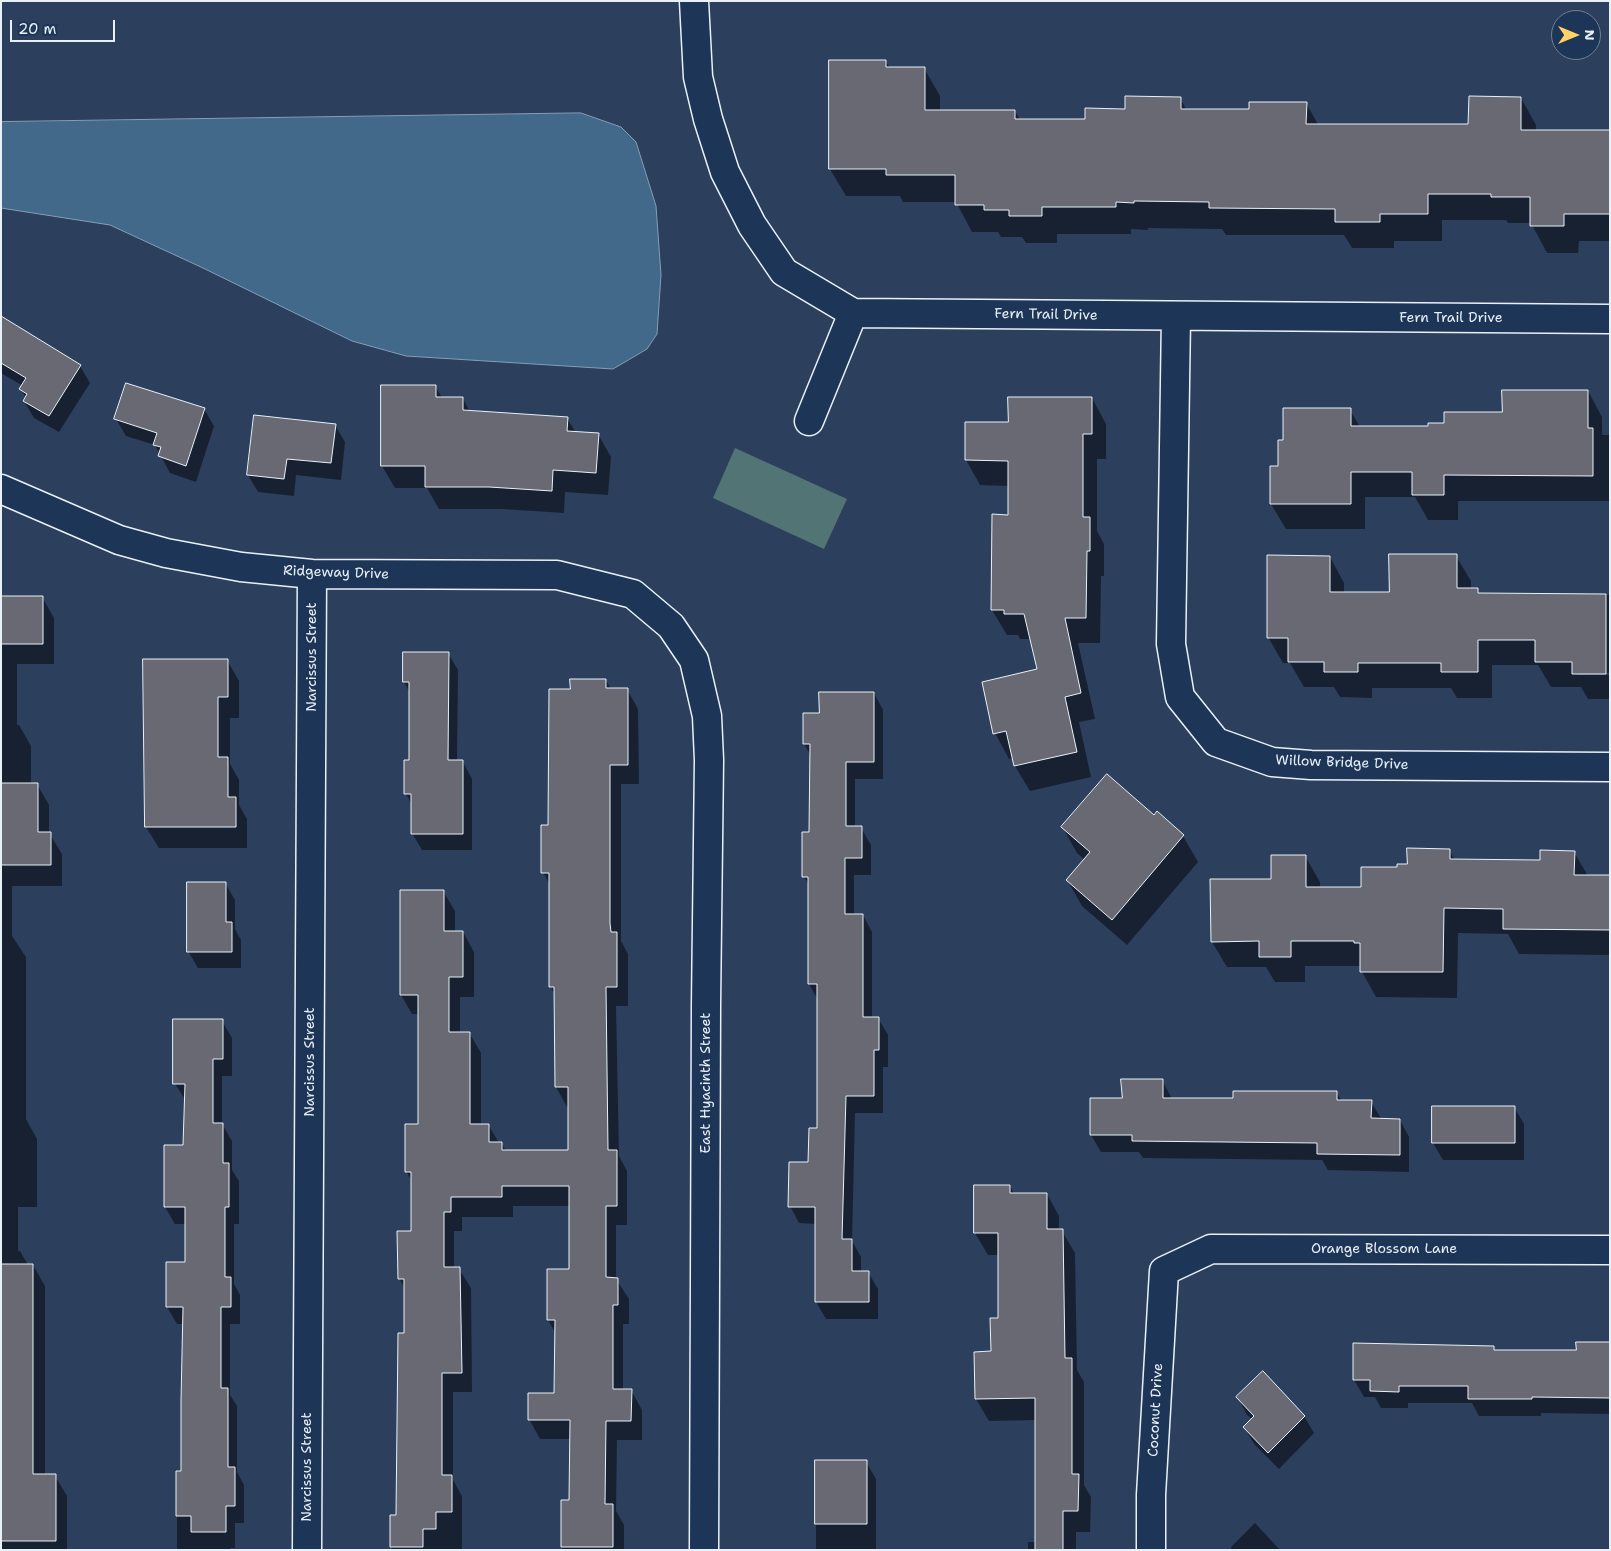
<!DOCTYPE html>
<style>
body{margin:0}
#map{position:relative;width:1611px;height:1551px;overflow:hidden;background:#2c3f5d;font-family:"Shantell Sans",sans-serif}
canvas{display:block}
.frame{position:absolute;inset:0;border:2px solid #e8f1f8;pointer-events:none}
.north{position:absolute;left:1551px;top:10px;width:50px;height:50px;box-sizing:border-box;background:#1d3557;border:1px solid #6e8097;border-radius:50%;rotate:90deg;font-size:14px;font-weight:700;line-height:20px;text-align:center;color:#e8f1f8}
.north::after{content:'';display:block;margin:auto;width:18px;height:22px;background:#ffd166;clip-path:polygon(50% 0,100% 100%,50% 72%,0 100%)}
.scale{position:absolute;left:10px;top:20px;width:105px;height:22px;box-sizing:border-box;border:2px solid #e8f1f8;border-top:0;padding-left:6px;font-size:15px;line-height:18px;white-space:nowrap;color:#e8f1f8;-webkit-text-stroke:4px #1d3557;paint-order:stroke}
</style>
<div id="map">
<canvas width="1611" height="1551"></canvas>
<div class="frame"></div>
<div class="north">N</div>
<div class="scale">20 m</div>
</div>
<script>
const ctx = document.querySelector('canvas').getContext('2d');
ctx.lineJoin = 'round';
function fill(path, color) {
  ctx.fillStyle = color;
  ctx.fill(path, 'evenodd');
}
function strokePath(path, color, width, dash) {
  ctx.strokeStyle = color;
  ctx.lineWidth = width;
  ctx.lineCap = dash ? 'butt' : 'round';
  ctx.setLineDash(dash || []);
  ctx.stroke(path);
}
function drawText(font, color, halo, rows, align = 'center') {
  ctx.font = font + ' "Shantell Sans",sans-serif';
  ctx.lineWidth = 4.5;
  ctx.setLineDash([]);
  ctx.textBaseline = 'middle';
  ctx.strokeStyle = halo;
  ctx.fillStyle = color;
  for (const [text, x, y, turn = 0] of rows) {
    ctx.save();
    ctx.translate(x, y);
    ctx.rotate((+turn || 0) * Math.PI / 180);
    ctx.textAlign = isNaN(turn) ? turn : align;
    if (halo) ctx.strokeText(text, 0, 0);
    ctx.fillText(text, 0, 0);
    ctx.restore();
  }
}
fill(new Path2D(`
 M 735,448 L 847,499 L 824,549 L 713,498 Z`), '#527474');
const water = new Path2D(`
 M 581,113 L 621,127 L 636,142 L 656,206 L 661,275 L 657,334 L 647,349 L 613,369 L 406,356 L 352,341 L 203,268 L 110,225 L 1,208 L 1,122 Z`);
fill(water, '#42688a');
strokePath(water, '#849fb6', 1);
fill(new Path2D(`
 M 886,62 L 890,68 L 924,68 L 940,96 L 940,111 L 1015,111 L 1020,120 L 1087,120 L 1180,98 L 1187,111 L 1251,111 L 1306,103 L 1319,126 L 1470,126 L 1521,98 L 1536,125 L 1536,131 L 1610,132 L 1610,241 L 1579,241 L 1578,253 L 1547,253 L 1531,223 L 1508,223 L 1506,220 L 1442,220 L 1442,241 L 1394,241 L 1394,248 L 1352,248 L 1344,235 L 1226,235 L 1222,229 L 1148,228 L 1148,230 L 1131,229 L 1131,234 L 1057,234 L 1057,243 L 1026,243 L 1022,237 L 1001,237 L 998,232 L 972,232 L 956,202 L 903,202 L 900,196 L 846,196 L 830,169 Z
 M 1,338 L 80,366 L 90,383 L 59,432 L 34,418 L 24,401 L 26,398 L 21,389 L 23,386 L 1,373 Z
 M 435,386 L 443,399 L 463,399 L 470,412 L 567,418 L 576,433 L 598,434 L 611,457 L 608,495 L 565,492 L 564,513 L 502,509 L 439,509 L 427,488 L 395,488 L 382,466 Z
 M 1588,391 L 1602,417 L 1602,435 L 1610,435 L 1610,501 L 1458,501 L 1458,520 L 1428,520 L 1415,497 L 1365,497 L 1365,529 L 1286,529 L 1271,504 L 1285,441 L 1350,410 L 1360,427 L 1429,427 L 1503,413 Z
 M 1092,398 L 1106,424 L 1106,459 L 1097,459 L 1097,531 L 1104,544 L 1104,576 L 1101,576 L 1100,643 L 1078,643 L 1095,719 L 1079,722 L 1091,777 L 1030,791 L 1015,766 L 1013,758 L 1009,759 L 995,733 L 1039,670 L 1032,639 L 1020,639 L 1018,635 L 1007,635 L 992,610 L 1009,516 L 1009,486 L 980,485 L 966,460 L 1009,424 Z
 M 204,409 L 214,426 L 196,482 L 170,473 L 155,445 L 126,436 L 116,419 Z
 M 335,425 L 345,442 L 341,480 L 296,475 L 294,496 L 258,492 L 248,475 Z
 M 1456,556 L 1471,581 L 1471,589 L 1477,589 L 1480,594 L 1610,595 L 1610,673 L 1577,672 L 1577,675 L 1610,675 L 1610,699 L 1588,699 L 1581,687 L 1551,687 L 1538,665 L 1492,665 L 1492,698 L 1457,698 L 1451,688 L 1372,688 L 1372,698 L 1340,697 L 1334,687 L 1304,687 L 1290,663 L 1283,663 L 1268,637 L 1330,557 L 1344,583 L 1344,593 L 1390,593 Z
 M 1,597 L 42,597 L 54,618 L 54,664 L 17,664 L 17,725 L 19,725 L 31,746 L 31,784 L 37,784 L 49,805 L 49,833 L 62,854 L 62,886 L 12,886 L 12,936 L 26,957 L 26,1119 L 37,1139 L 37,1207 L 18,1207 L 18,1251 L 20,1251 L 28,1265 L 33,1265 L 45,1286 L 45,1476 L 55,1476 L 67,1496 L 67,1550 L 1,1550 Z
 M 448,653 L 458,670 L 457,762 L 463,762 L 472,779 L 472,850 L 422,850 L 412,833 L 412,805 L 406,794 L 410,762 L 410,693 L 404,682 Z
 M 145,660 L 227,660 L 239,681 L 239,718 L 230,718 L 230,764 L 239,780 L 239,805 L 247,819 L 247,848 L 159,848 L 146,827 Z
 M 606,680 L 611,689 L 627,689 L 638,709 L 639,784 L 621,784 L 621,941 L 628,954 L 628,1006 L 616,1006 L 619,1156 L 627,1171 L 627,1225 L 616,1225 L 616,1279 L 629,1299 L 629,1324 L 623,1324 L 623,1390 L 631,1390 L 642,1410 L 642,1440 L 617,1440 L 616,1511 L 624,1525 L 624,1550 L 562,1550 L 562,1502 L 570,1502 L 571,1439 L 540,1439 L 529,1419 L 555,1394 L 556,1334 L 548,1320 L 548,1271 L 570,1271 L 570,1206 L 513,1206 L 513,1217 L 462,1217 L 462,1231 L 454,1231 L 454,1269 L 459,1269 L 471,1288 L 472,1392 L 453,1392 L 453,1480 L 462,1496 L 462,1550 L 393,1550 L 391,1547 L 397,1517 L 406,1335 L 405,1289 L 399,1278 L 412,1232 L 412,1182 L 406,1171 L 419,1125 L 419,1014 L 412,1014 L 401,995 L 443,891 L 455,911 L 455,932 L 463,932 L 474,952 L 474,997 L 460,997 L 460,1034 L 470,1034 L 481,1053 L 481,1126 L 489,1126 L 499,1143 L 501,1143 L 506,1151 L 569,1151 L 569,1107 L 567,1107 L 556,1087 L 555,995 L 550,986 L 550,885 L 543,872 L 572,690 Z
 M 874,693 L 883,710 L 883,779 L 855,779 L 855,827 L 861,828 L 871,845 L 871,875 L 854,875 L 854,915 L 863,915 L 872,932 L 872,1018 L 878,1018 L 888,1035 L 888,1067 L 883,1067 L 883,1113 L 855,1113 L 852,1241 L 861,1257 L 861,1272 L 868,1272 L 878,1289 L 878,1319 L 826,1319 L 816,1302 L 816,1224 L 799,1223 L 790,1206 L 809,1164 L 818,1129 L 818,1000 L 809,984 L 809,886 L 804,877 L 810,833 L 811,756 L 804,744 L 820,714 Z
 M 1157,813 L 1183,836 L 1198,862 L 1127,945 L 1082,906 L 1067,880 L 1085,860 L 1077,853 L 1063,828 L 1154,817 Z
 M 1449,850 L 1455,860 L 1542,861 L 1574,852 L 1588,876 L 1610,877 L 1610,955 L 1519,954 L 1508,934 L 1458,933 L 1457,998 L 1376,997 L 1362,972 L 1362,966 L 1305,966 L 1305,982 L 1275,982 L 1266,967 L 1227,967 L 1212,942 L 1272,880 L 1305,856 L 1320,882 L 1320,888 L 1362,888 L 1398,869 Z
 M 225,883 L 235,900 L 235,929 L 241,940 L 241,968 L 198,968 L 188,951 Z
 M 222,1021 L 232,1038 L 232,1076 L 222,1076 L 222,1124 L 232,1141 L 232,1170 L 239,1181 L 239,1224 L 234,1224 L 234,1284 L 240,1295 L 240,1324 L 230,1324 L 230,1395 L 237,1406 L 237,1472 L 244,1485 L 244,1523 L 235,1523 L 235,1548 L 230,1548 L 230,1550 L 177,1550 L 177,1472 L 183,1472 L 184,1324 L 177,1324 L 167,1307 L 186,1263 L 186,1224 L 175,1224 L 165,1207 L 184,1146 L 186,1101 L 175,1084 Z
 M 1162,1080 L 1172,1099 L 1234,1099 L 1336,1092 L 1342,1101 L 1371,1102 L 1382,1120 L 1400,1120 L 1409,1137 L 1409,1172 L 1328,1170 L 1322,1160 L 1143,1158 L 1139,1152 L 1101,1152 L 1091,1135 L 1123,1100 Z
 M 1514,1107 L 1524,1124 L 1524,1160 L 1443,1160 L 1433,1143 Z
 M 1010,1186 L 1014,1194 L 1047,1194 L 1059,1216 L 1059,1231 L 1062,1231 L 1075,1253 L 1077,1370 L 1084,1382 L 1084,1485 L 1091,1497 L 1090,1532 L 1076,1532 L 1076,1550 L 1028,1550 L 1028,1542 L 1036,1542 L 1036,1420 L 989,1421 L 976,1399 L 992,1352 L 999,1319 L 999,1255 L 988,1255 L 975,1233 Z
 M 1610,1343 L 1610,1414 L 1541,1413 L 1541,1416 L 1479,1416 L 1472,1403 L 1408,1403 L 1408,1408 L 1381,1408 L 1375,1397 L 1364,1397 L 1354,1380 L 1493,1347 L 1495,1351 L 1578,1351 Z
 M 1238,1398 L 1304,1416 L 1314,1433 L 1279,1469 L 1254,1444 L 1244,1427 L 1252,1419 L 1247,1415 Z
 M 816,1462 L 866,1462 L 876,1479 L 876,1550 L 816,1550 Z
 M 1255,1523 L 1280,1550 L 1232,1550 L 1231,1547 Z`), '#0007');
const building = new Path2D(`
 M 829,60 L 886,60 L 886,67 L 925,67 L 925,110 L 1015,110 L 1015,119 L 1085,119 L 1085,108 L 1125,109 L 1125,96 L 1181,97 L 1181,109 L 1249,109 L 1249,102 L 1307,102 L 1306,124 L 1468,124 L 1469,96 L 1521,97 L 1521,130 L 1610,130 L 1610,214 L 1564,214 L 1564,226 L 1530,226 L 1530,197 L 1491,197 L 1491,194 L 1428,194 L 1428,214 L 1380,214 L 1380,222 L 1335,222 L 1335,209 L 1209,208 L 1209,202 L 1134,201 L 1134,203 L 1116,202 L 1116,207 L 1042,207 L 1042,216 L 1009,216 L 1009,210 L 984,210 L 984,205 L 955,205 L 955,175 L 886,175 L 886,169 L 829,169 Z
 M 1,316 L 81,365 L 49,416 L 23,401 L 27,394 L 19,389 L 26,378 L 1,363 Z
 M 126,383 L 205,408 L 186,466 L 158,456 L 161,447 L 153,445 L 157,433 L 114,419 Z
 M 381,385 L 436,385 L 436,397 L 463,397 L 463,410 L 568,417 L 567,431 L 599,433 L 596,473 L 553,470 L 552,491 L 489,487 L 425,487 L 425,466 L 381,466 Z
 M 1502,390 L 1588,390 L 1588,428 L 1593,428 L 1593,476 L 1444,475 L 1444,495 L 1412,495 L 1412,472 L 1351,472 L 1351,504 L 1270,504 L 1270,466 L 1278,466 L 1278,440 L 1283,440 L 1283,408 L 1351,408 L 1351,426 L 1428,426 L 1428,423 L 1444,423 L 1444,412 L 1502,412 Z
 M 1008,397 L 1092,397 L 1092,434 L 1083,434 L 1083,517 L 1090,517 L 1090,551 L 1087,551 L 1086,618 L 1065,618 L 1081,693 L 1065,697 L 1077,752 L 1014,766 L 1006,731 L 993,734 L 982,682 L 1037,669 L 1024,614 L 1004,614 L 1004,610 L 991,610 L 992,514 L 1008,515 L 1008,461 L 965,460 L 965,422 L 1008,422 Z
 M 254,415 L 336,424 L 331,463 L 287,459 L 284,479 L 247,475 Z
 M 1389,554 L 1457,554 L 1457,588 L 1478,588 L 1478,593 L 1606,594 L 1606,674 L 1572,674 L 1572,662 L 1535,662 L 1535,640 L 1478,640 L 1478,672 L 1441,672 L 1441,663 L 1358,663 L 1358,672 L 1324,672 L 1324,662 L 1288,662 L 1288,638 L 1267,638 L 1267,555 L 1330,556 L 1330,592 L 1389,592 Z
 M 1,596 L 43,596 L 43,644 L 1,644 Z
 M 403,652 L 449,652 L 448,760 L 463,760 L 463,834 L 411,834 L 411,794 L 404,794 L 404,760 L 409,760 L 409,682 L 403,682 Z
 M 143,659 L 228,659 L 228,697 L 218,697 L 218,757 L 228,757 L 228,797 L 236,797 L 236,827 L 145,827 Z
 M 570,679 L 606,679 L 606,688 L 628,688 L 628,765 L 610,765 L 610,923 L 611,932 L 617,932 L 617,987 L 606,987 L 608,1150 L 617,1150 L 617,1206 L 606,1206 L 606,1277 L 618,1278 L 618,1305 L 613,1305 L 613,1389 L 632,1389 L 631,1421 L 606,1421 L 605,1504 L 613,1504 L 613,1547 L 561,1547 L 561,1500 L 569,1500 L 570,1420 L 528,1420 L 528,1393 L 554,1393 L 555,1320 L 547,1320 L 547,1269 L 569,1269 L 569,1186 L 502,1186 L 502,1197 L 451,1197 L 451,1212 L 444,1212 L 444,1267 L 460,1267 L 462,1373 L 442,1373 L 442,1475 L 452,1475 L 452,1512 L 436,1512 L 436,1529 L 423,1529 L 423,1547 L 390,1547 L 390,1515 L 396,1515 L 398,1333 L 404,1333 L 404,1279 L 398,1279 L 397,1231 L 411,1231 L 411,1172 L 405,1172 L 405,1124 L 418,1124 L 418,995 L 400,995 L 400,890 L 444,890 L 444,931 L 463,931 L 463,977 L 449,977 L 449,1032 L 470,1032 L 470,1124 L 489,1124 L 489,1142 L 502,1142 L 502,1150 L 568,1150 L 568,1087 L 555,1087 L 554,987 L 549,987 L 549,873 L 541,873 L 541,825 L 548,825 L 549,689 L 570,689 Z
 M 819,692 L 874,692 L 874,762 L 846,762 L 846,826 L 862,826 L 862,858 L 845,858 L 845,914 L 863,914 L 863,1017 L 879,1017 L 879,1050 L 874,1050 L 874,1096 L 846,1096 L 842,1239 L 852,1239 L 852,1271 L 869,1271 L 869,1302 L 815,1302 L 815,1207 L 788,1207 L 789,1162 L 808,1162 L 809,1128 L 817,1128 L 817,984 L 808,984 L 808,877 L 802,877 L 802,832 L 809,832 L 810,744 L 803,744 L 803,713 L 819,713 Z
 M 1107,774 L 1154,815 L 1157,811 L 1184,835 L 1112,920 L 1066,880 L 1090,852 L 1061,827 Z
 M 1,783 L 38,783 L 38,832 L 51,832 L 51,865 L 1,865 Z
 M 1407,848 L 1450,849 L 1450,859 L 1540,860 L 1540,850 L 1575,851 L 1574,875 L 1610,875 L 1610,930 L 1503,929 L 1503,909 L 1444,908 L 1443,972 L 1360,972 L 1360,943 L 1354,943 L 1354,941 L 1291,941 L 1291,957 L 1259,957 L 1259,941 L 1211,942 L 1210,879 L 1271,879 L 1271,855 L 1306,855 L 1306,887 L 1361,887 L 1361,867 L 1397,867 L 1397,864 L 1407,864 Z
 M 187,882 L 226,882 L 226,922 L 232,922 L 232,952 L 187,952 Z
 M 173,1019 L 223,1019 L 223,1059 L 213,1059 L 213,1123 L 223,1123 L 223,1163 L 229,1163 L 229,1207 L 225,1207 L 225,1277 L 231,1277 L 231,1307 L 221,1307 L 221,1388 L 228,1388 L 228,1467 L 235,1467 L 235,1506 L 226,1506 L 226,1532 L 191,1532 L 191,1516 L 176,1516 L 176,1471 L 181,1471 L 181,1401 L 183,1307 L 166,1307 L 166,1262 L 185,1262 L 185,1207 L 164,1207 L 164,1145 L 183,1145 L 185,1084 L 173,1084 Z
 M 1121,1079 L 1163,1079 L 1163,1098 L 1233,1098 L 1233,1091 L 1337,1091 L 1337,1100 L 1372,1100 L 1371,1118 L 1400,1119 L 1400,1155 L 1317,1154 L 1317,1143 L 1132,1141 L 1132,1135 L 1090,1135 L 1090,1098 L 1122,1098 Z
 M 1432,1106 L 1515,1106 L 1515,1143 L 1432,1143 Z
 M 974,1185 L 1010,1185 L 1010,1193 L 1047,1193 L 1047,1229 L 1063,1229 L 1065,1358 L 1072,1358 L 1072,1474 L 1079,1474 L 1078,1511 L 1063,1511 L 1063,1550 L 1035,1550 L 1035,1398 L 975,1399 L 974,1352 L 991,1351 L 990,1318 L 998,1318 L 998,1233 L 974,1233 Z
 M 1,1264 L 33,1264 L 33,1474 L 56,1474 L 56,1541 L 1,1541 Z
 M 1576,1342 L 1610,1342 L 1610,1398 L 1532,1397 L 1532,1399 L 1468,1399 L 1468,1386 L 1399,1386 L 1399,1392 L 1370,1391 L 1370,1380 L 1353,1380 L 1353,1343 L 1494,1346 L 1494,1350 L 1576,1350 Z
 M 1263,1371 L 1305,1416 L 1268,1453 L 1243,1427 L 1254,1416 L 1236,1397 Z
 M 815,1460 L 867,1460 L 867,1524 L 815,1524 Z`);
fill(building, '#696973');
strokePath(building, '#e8f1f8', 1);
const minor = new Path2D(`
 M 694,1 L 698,77 L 708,119 L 725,172 L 752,225 L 784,272 L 853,313 L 1610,319
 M 1176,317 L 1171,644 L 1180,697 L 1216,742 L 1272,762 L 1311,765 L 1610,767
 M 809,421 L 853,313
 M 1,489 L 119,540 L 166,553 L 241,567 L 312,574 L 557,575 L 633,594 L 671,626 L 694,660 L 707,716 L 709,760 L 706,1005 L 704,1550
 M 307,1550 L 312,574
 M 1151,1550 L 1151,1495 L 1164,1271 L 1211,1249 L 1610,1250`);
strokePath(minor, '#e8f1f8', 31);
strokePath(minor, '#1d3557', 28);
drawText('14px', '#e8f1f8', '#1d3557', [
 ["Fern Trail Drive",1046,315,1],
 ["Fern Trail Drive",1451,318],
 ["Ridgeway Drive",336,573,2],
 ["Narcissus Street",312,657,-90],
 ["Willow Bridge Drive",1342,763,2],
 ["Narcissus Street",310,1062,-90],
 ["East Hyacinth Street",706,1083,-90],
 ["Orange Blossom Lane",1384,1249],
 ["Coconut Drive",1156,1410,-87],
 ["Narcissus Street",307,1467,-90]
]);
</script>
